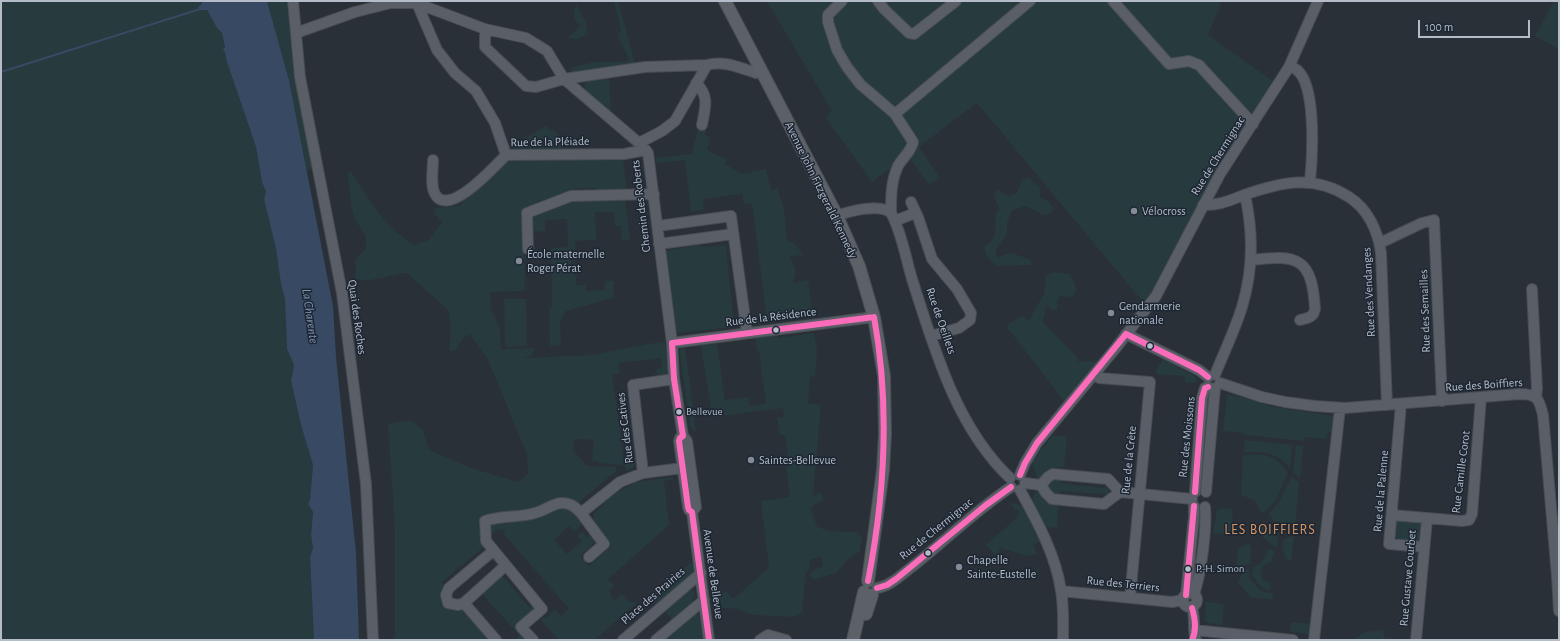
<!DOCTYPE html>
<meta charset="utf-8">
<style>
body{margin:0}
#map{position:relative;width:1560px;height:641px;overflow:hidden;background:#2a3038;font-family:"Alegreya Sans",sans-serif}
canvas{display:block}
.frame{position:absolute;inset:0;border:2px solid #b4bcc9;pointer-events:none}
.scale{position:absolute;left:1418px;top:20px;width:112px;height:18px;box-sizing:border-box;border:2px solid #b4bcc9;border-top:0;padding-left:5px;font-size:12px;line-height:14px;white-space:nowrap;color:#b4bcc9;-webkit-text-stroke:3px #1d2633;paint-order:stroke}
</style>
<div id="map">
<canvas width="1560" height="641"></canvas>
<div class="frame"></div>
<div class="scale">100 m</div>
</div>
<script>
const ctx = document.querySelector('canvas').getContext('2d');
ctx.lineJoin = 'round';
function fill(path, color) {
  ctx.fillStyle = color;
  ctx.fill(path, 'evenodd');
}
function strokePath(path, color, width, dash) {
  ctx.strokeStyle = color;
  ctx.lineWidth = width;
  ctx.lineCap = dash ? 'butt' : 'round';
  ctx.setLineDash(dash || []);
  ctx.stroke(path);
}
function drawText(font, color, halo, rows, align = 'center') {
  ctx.font = font + ' "Alegreya Sans",sans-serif';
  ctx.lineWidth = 3;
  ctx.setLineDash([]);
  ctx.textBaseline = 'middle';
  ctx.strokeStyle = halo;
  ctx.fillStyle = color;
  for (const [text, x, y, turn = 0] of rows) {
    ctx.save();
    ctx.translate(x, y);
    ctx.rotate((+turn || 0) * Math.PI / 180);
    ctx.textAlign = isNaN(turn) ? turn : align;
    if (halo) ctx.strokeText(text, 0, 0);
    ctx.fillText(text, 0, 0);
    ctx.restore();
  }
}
fill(new Path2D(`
 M 1,1 L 202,1 L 202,4 L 207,10 L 217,28 L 222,33 L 227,62 L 256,147 L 262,182 L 266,192 L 264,199 L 276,249 L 281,284 L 285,299 L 287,349 L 294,365 L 291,381 L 301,425 L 313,465 L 310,499 L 308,504 L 313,512 L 311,535 L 313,548 L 310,558 L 314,640 L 1,640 Z
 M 267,1 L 288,1 L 313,165 L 307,172 L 289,80 Z
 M 614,1 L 618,1 L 636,67 L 575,75 L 571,71 L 573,67 L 594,62 L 622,62 L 629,61 L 627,54 L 618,37 L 621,31 Z
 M 767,1 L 1222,1 L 1208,35 L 1274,82 L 1148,299 L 1143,302 L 977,103 L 872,182 L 826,118 L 832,111 Z
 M 1554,1 L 1559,1 L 1559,49 L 1535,36 Z
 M 577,5 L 586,23 L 588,34 C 580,38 576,42 568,37 L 580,27 L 580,24 L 576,22 L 573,12 Z
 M 609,77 L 611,112 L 585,89 L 585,86 L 589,78 Z
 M 545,126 L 557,133 L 563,148 L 511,151 L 508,147 L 512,143 L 528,137 Z
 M 698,128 L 706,130 L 705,135 L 710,137 L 707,150 L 727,160 L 725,164 L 742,174 L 766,169 L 771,191 L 777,188 L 784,208 L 787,239 L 798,247 L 803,255 L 790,256 L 796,272 L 793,283 L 808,280 L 813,317 L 767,322 L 752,203 L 744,204 L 742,194 L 703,199 L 704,209 L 691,212 L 685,160 L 656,163 L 655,158 L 692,154 Z
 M 919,147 L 940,178 L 929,185 L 908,156 Z
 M 623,159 L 627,193 L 597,192 L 595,188 L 577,188 L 577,192 L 524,212 L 525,291 L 490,292 L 491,309 L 500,328 L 501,349 L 534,348 L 533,355 L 523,358 L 591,355 L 665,341 L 669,371 L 668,374 L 657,375 L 656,369 L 662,368 L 661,358 L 619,363 L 620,373 L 612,374 L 624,461 L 635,461 L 636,465 L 627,471 L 624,465 L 599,463 L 599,461 L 592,461 L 594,440 L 577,439 L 574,440 L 573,450 L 587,466 L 616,467 L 616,471 L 578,503 L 582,508 L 576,503 L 539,510 L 487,516 C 476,528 479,531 485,546 L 442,582 L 446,587 L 443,596 L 464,608 L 489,640 L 395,640 L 395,530 L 388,424 L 410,420 L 423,430 L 429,450 L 471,468 L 518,482 L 528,474 L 527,454 L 488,360 L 470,334 L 462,339 L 455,351 L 449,350 L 451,327 L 448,310 L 407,273 C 391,273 369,285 354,278 L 356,273 L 355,260 L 366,249 L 366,236 L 354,218 L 351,204 L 348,175 L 350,170 C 367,197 385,228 414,245 L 429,240 L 442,222 L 434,213 L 435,208 L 459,206 L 506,161 Z
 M 1029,178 L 1040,188 L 1040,198 L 1048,201 L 1053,207 L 1051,213 L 1043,215 L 1026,206 L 1012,210 L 1007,223 L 1007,234 L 995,251 L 997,257 L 1012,253 L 1031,260 L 1031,265 L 997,266 C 991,260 983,255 985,246 C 999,240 994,225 996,213 L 1000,209 L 994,197 L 996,191 L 999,190 L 1006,195 L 1011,196 L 1017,193 L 1022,179 Z
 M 625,198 L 630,240 L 622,240 L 621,226 L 615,226 L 614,212 L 595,212 L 596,240 L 575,241 L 576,254 L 571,254 L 572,274 L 576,275 L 576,285 L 586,285 L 586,291 L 605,290 L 605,281 L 614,281 L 613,298 L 566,311 L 560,322 L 561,345 L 550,346 L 549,308 L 552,308 L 551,248 L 568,247 L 567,219 L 545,220 L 545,232 L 533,231 L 532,218 L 535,213 L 571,200 Z
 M 699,244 L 700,247 L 726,245 L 734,327 L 677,333 L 666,251 Z
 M 1053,272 L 1070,274 L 1077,290 L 1072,297 L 1060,296 L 1057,301 L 1058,305 L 1057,310 L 1050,310 L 1047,305 C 1044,309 1046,313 1043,318 L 1043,322 L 1076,356 L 1079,362 L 1097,361 L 1064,401 L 1006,326 L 1022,316 L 1030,321 L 1034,310 L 1044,295 L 1046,275 Z
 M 504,299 L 526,299 L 527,346 L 505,347 Z
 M 814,333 L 817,350 L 815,376 L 810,377 L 808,403 L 821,405 L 813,496 L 820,492 L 824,500 L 814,505 L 811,509 L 817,527 L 830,531 L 857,532 L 862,538 L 860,551 L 847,560 L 836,573 L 813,580 L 809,573 L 823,566 L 821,556 L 810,560 L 809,570 L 806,571 L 802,613 L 794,617 L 755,615 L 741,611 L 740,609 L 722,608 L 719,596 L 723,592 L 727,592 L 733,599 L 769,568 L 761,501 L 784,498 L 790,496 L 786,467 L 789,465 L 785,435 L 780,435 L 777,418 L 784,417 L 783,408 L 712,417 L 701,345 L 717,344 L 725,400 L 748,397 L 750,406 L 766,404 L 759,351 L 757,351 L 755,338 L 777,335 L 778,338 Z
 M 685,347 L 696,432 L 690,427 L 680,354 L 680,349 Z
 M 1163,359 L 1194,376 L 1197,379 L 1196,383 L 1185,382 L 1185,376 L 1156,374 L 1156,371 Z
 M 1227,394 L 1245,398 L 1274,407 L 1333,416 L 1333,432 L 1328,433 L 1326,439 L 1304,437 L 1304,441 L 1245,435 L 1245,433 L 1223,431 Z
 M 1053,435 L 1067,437 L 1064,467 L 1056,467 L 1042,478 L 1037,478 L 1032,462 Z
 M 1245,440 L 1292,445 L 1290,468 C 1277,452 1262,452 1244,452 Z
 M 1296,445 L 1303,446 L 1300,478 L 1293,472 Z
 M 1253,454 C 1269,455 1279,458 1288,473 L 1276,500 L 1264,513 L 1260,511 L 1254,500 L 1241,495 L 1243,456 Z
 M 673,477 L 674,479 L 664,481 L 669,525 L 608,579 L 614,586 L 609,591 L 614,601 L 622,594 L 629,601 L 637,603 L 594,640 L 559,640 L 540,619 L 548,616 L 555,609 L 561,616 L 569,609 L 504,534 L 505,530 L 499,529 L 489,535 L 488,525 L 491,521 L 522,521 L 537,519 L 561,507 L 571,509 L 583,522 L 575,532 L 569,526 L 554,540 L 567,554 L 582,541 L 577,536 L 582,531 L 587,537 L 591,533 L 596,541 L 580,556 L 589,566 L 611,546 L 594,520 L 594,514 L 612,495 L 637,482 Z
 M 1054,477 L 1063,477 L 1061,483 L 1104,488 L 1106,482 C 1110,489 1111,492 1106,499 L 1105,494 L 1061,491 L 1056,495 L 1051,493 L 1048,485 Z
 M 1291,477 L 1299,482 L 1295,527 L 1276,525 L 1269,514 L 1279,502 Z
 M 1037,489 L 1051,505 L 1058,506 L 1057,528 L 1044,527 L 1031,501 Z
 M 1009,502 L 1023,506 L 1040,542 L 1033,545 L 1037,554 L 1029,556 L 1000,548 L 998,554 L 995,555 L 986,545 L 1019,516 L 1018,515 L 1019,512 L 1017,509 L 1015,510 Z
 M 1222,508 L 1233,509 L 1231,535 L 1213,533 L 1217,510 Z
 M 1403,519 L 1418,521 L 1422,528 L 1420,540 C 1412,544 1400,542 1393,536 L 1393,527 L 1397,521 Z
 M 1263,522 L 1272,529 L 1278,537 L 1277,548 L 1260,535 L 1259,525 Z
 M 1294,535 L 1291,562 C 1283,558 1282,548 1283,540 Z
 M 1249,543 L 1251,550 L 1250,564 L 1245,565 L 1236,573 L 1238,548 Z
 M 1269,549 L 1272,549 L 1275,551 L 1271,562 C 1261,565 1258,571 1263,580 L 1269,582 L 1271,590 C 1261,591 1257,581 1251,574 L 1254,567 L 1261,563 Z
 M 692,562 L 694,570 L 690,577 L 656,604 L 648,596 Z
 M 1249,568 L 1249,578 L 1261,591 L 1272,593 L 1274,599 L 1251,598 L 1238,582 L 1244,571 Z
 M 501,574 L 529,607 L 533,605 L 535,608 L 518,624 L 529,640 L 516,640 L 520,636 L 482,594 Z
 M 686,588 L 694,591 C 698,603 680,613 672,620 L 664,609 Z
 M 1206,602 L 1224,604 L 1222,625 L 1208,623 L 1205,621 Z
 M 698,614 L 700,618 L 703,640 L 657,640 L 689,615 Z
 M 1291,622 L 1314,624 L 1310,634 L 1290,632 Z
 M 1382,630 L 1386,640 L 1353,640 L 1364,632 Z`), '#273a3e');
fill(new Path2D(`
 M 202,1 L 267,1 L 289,80 L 333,306 L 336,357 L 356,553 L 359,640 L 314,640 L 310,557 L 313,548 L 311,535 L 313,512 L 308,504 L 310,499 L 313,465 L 301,425 L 291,381 L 294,365 L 287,349 L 285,299 L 281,284 L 276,249 L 264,199 L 266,192 L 262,182 L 256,147 L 227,62 L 225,52 L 223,49 L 225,47 L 222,33 L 217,28 L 207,10 L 199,10 L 198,7 L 202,4 Z`), '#384963');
strokePath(new Path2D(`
 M 1,72 L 200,9`), '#384963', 2);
const minor = new Path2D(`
 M 293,1 L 300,77 L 342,293 L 366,484 L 373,640
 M 416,1 L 437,50 L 455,73 L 476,91 L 495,123 L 506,155
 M 842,1 L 828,15 L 828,22 L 837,50 L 847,67 L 860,84 L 895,114 L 913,142 C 911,152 903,157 898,166 C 891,181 891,196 891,213
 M 878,1 L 884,9 L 909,33 L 914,34 L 956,1
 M 1113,1 L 1169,64 L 1189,61 L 1199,65 L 1253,124
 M 485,29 L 485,47 L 526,86 L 536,87 L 564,79 L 639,143 L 648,153 L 672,343 L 674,379 L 683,436 L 687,441 L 696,507 L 692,512
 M 296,33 L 355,12 L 391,3 L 416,3 L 485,29 L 526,38 L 547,51 L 564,79 L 645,67 L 707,65 C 723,60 741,68 756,73 L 761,70
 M 1289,67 C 1319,68 1312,162 1310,182
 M 696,83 C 710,96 705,108 702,125
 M 895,114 L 1030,1
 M 639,143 L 662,131 L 675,121 L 707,65
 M 433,160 C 433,170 430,185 435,194 C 448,219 496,165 506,155 L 624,154 L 646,150
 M 911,202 L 918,217 L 932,259 L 957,289 L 971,313 L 970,320 L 959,328 L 931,336
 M 1203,205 C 1218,206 1231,200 1244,195 C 1281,182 1314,174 1349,197 C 1368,209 1378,231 1381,253 L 1387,405
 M 837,216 C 849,211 881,203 891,213 C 901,230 906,259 912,279 C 934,348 956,427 1010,478
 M 895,221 L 915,213
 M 658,226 L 731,216 L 747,333
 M 1380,243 L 1422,223 L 1434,220 L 1442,401
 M 659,244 L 733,234
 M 528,249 L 527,213 L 571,196 L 654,194
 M 1251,260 C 1298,254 1312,258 1315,309 C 1314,317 1308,318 1300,320
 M 1532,289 L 1537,389 L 1536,397
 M 1126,334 L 1199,370 L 1208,377
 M 672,343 L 874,317
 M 1095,373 L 1099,378 L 1150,382 L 1130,598
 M 1215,375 C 1224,352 1235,330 1242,307 C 1253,271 1253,231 1245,195
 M 1220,383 L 1262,397 L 1285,402 L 1315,406 L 1345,408 L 1519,394 C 1537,394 1539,398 1543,415 L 1557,576 L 1559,611
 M 1401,404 L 1389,544 L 1424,547
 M 683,436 L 680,438 L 679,441 L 688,507 L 689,510 L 692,512 L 709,640
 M 643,473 L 633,385 L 674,379
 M 1020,475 L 1025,463 L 1037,443 L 1115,349 L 1156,296 L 1220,174 L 1289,67 L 1318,1
 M 1025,483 L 1041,485
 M 1041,485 L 1048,477 L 1053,474 L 1108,479 L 1120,492 L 1192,499
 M 1041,485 L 1046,493 L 1052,499 L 1104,504 L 1120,492
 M 1020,490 C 1037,521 1056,555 1061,591 C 1064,607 1063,624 1063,640
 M 1195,492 L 1202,398 L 1205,388 L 1208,387
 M 1206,492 L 1215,388
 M 1392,515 L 1462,521 L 1469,520 L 1472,514 L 1481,397
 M 493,551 L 449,588 L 446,595 L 448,603 L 458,605 L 464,603 L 505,566
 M 589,557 L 604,544 L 581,513 L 620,482 L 643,473 L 683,468
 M 877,588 C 891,586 902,574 913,566 C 946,540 976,510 1011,487
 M 1061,591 L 1172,602 L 1183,600
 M1183 600a7 7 0 1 1 14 0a7 7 0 1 1-14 0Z
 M 1194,594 C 1201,574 1207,529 1205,507
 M 1186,595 L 1194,516 L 1194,506
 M 464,603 L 496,640
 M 1192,608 C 1196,618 1192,630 1196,640
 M 1194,630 L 1293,640
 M 533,640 L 521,627 L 542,609 L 486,541 L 485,521 C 501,515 519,518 535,513 C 544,511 553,503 562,503 C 571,503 575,507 581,513
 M 623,640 L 701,573
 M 656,640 L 704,600
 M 760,640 L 768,635 L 786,640
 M 1314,640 L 1340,408
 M 1416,640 L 1427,519`);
const major = new Path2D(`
 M 725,1 L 837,216 L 859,266 L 874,317 L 884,376 L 885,434 L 883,470 L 868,581
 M 866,614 L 872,595
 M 853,640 L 864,592`);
strokePath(minor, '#484c53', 12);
strokePath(major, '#484c55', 14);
strokePath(minor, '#5a5e66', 10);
strokePath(major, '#5c6168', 12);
strokePath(new Path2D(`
 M 1126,334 L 1199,370 L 1208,377
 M 672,343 L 674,379 L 683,436 L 680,438 L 679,441 L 688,507 L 689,510 L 692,512 L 709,640
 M 672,343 L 874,317
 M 1020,475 L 1025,463 L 1037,443 L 1126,334
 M 1195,492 L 1202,398 L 1205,388 L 1208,387
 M 868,581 C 885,494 890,404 874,317
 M 877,588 L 887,585 L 896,579 L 986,505 L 1011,487
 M 1186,595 L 1194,506
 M 1192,608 C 1195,618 1197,630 1192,640`), '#fb6dba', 6);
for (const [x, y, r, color] of [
 [1134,211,4,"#848b96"],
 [519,261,4,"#848b96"],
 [1111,313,4,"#848b96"],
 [776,330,3.5,"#b4bcc9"],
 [1150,346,3.5,"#b4bcc9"],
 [679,412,3.5,"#b4bcc9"],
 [751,460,4,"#848b96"],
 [928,553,3.5,"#b4bcc9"],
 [959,567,4,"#848b96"],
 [1188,569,3.5,"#b4bcc9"]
]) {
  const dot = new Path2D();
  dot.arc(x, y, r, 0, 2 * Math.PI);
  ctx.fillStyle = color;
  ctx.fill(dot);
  strokePath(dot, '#1d2633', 1.5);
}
drawText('11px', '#b4bcc9', '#1d2633', [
 ["Bellevue",686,412],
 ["P.-H. Simon",1196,569]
], 'left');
drawText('12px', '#b4bcc9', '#1d2633', [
 ["Rue de la Pléiade",550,142,-1],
 ["Rue de Chermignac",1218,156,-58],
 ["Avenue John Fitzgerald Kennedy",821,190,64],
 ["Chemin des Roberts",641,206,-97],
 ["Rue des Vendanges",1369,292,-93],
 ["Rue des Semailles",1425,311,-92],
 ["Quai des Roches",357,317,82],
 ["Rue de la Résidence",771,317,-7],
 ["Rue de Oeillets",941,321,71],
 ["Rue des Boiffiers",1484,385,-4],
 ["Rue des Catives",625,428,-97],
 ["Rue des Moissons",1187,437,-84],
 ["Rue de la Crête",1129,460,-84],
 ["Rue Camille Corot",1461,472,-83],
 ["Rue de la Palenne",1381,491,-85],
 ["Rue de Chermignac",936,529,-39],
 ["Avenue de Bellevue",713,574,82],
 ["Rue Gustave Courbet",1408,578,-85],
 ["Rue des Terriers",1123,584,6],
 ["Place des Prairies",653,596,-41]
]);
drawText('12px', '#b4bcc9', '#1d2633', [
 ["Vélocross",1142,211],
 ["École maternelle",527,254],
 ["Roger Pérat",527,268],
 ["Gendarmerie",1119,306],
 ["nationale",1119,320],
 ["Saintes-Bellevue",759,460],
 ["Chapelle",967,560],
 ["Sainte-Eustelle",967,574]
], 'left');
drawText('italic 13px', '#7c92b1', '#1d2633', [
 ["La Charente",310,316,82]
]);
ctx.letterSpacing = '1px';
drawText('14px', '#d59563', '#1d2633', [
 ["LES BOIFFIERS",1270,530]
]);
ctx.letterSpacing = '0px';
</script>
